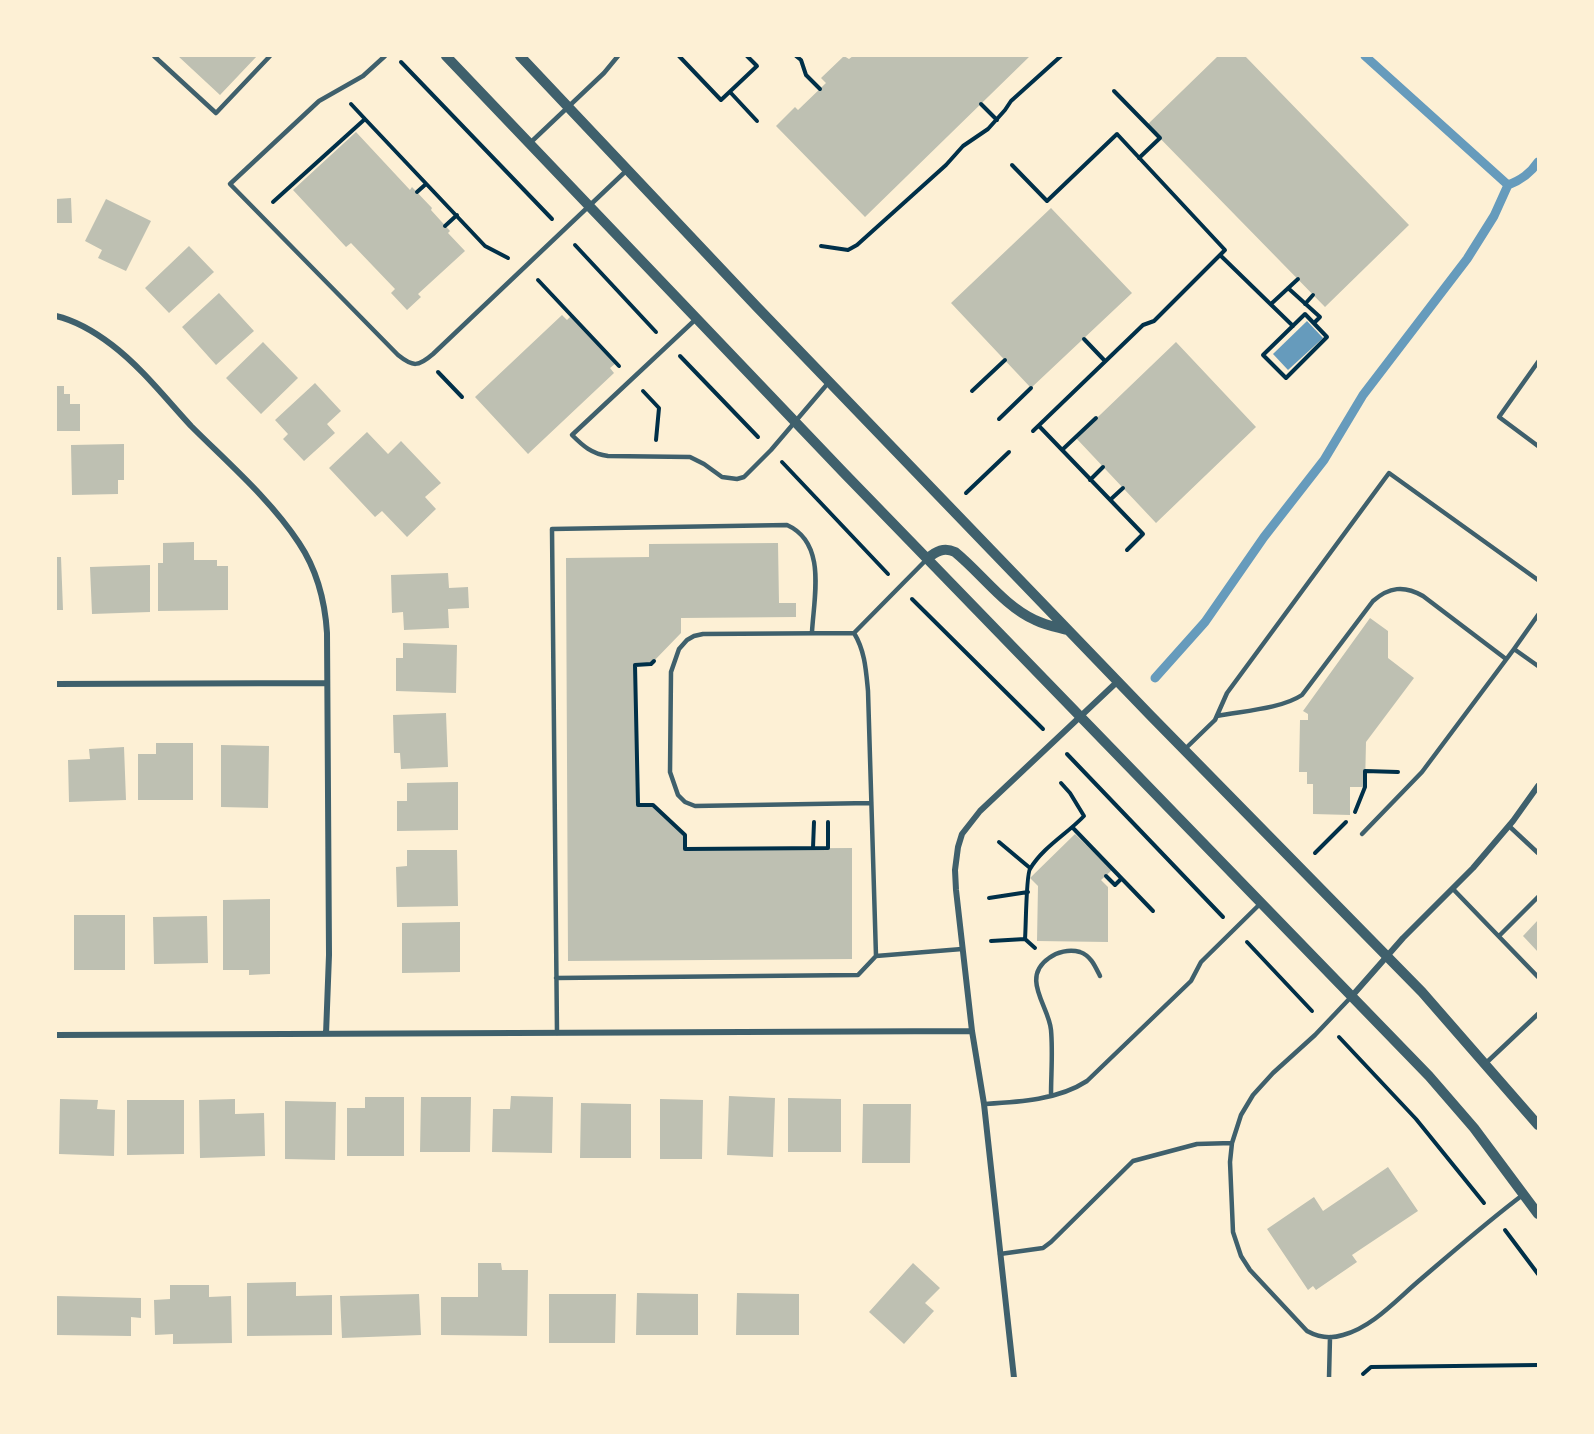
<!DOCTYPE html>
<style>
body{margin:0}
#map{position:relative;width:1594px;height:1434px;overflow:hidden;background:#fdf0d5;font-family:Roboto,sans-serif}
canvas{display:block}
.frame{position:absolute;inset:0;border:57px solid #fdf0d5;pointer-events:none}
</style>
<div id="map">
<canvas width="1594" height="1434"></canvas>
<div class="frame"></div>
</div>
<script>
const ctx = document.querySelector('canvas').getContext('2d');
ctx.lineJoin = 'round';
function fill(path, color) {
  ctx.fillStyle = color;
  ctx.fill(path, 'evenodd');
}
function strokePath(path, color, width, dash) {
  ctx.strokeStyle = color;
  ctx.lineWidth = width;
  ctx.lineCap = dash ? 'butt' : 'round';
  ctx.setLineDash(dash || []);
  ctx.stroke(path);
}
fill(new Path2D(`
 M 1307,321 L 1323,338 L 1288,370 L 1273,354 Z`), '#669bbc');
strokePath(new Path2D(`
 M 1365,56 L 1508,185 C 1521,180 1530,174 1538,162
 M 1155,678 L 1205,622 L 1264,537 L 1324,460 L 1363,395 L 1467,259 L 1494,216 L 1508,185`), '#669bbc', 9);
fill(new Path2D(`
 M 178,56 L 257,56 L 220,95 Z
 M 844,56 L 849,59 L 853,56 L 1030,56 L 865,217 L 776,126 L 795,107 L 798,110 L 826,83 L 821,78 Z
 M 1218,56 L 1245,56 L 1409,225 L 1325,307 L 1147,125 Z
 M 356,132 L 410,190 L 412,187 L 432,208 L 431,210 L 450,231 L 448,233 L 465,251 L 418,294 L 421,297 L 407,310 L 391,293 L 395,289 L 351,243 L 346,247 L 293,190 Z
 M 71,198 L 72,223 L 56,223 L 56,199 Z
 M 106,199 L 151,221 L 126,271 L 98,258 L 102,250 L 85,241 Z
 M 1051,208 L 1132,293 L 1031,388 L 951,303 Z
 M 189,246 L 214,272 L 169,313 L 145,288 Z
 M 219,293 L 254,331 L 216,365 L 182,327 Z
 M 562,315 L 567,320 L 571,316 L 616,363 L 610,368 L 614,373 L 528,454 L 475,397 Z
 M 263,342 L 298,378 L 261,414 L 226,378 Z
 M 1176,342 L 1256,427 L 1156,523 L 1076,438 Z
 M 315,383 L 341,411 L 327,424 L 335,433 L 304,461 L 283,439 L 288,434 L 275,420 Z
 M 56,386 L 64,386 L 64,394 L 70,394 L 70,404 L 80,404 L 80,431 L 56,431 Z
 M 367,432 L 388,454 L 401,441 L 441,483 L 425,497 L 436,509 L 407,537 L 382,511 L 375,517 L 329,468 Z
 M 124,444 L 124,480 L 118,480 L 118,494 L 72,495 L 71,445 Z
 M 194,542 L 194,560 L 217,560 L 217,566 L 228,566 L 228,610 L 158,611 L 158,563 L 163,563 L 163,543 Z
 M 778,543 L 779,603 L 796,603 L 796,617 L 681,618 L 681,633 L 651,664 L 635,665 L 638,805 L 653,805 L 685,835 L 685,849 L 852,848 L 852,959 L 568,961 L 566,558 L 649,557 L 649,544 Z
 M 56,557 L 61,557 L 63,610 L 56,610 Z
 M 150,565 L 150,612 L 92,614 L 90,567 Z
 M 448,573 L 449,588 L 468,587 L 469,608 L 448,609 L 449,628 L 404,630 L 403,612 L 392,613 L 391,575 Z
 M 1370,618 L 1388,631 L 1388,658 L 1414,678 L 1366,742 L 1365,787 L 1350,787 L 1350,815 L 1313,814 L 1313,784 L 1307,784 L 1307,772 L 1299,772 L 1300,720 L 1308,720 L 1308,714 L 1303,711 Z
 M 403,643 L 457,645 L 456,693 L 396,691 L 396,658 L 403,658 Z
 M 446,713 L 448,767 L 401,769 L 400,753 L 394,753 L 393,715 Z
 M 156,743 L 193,743 L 193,800 L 138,800 L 138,754 L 156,754 Z
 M 221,745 L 269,746 L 268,808 L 221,807 Z
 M 124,747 L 126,800 L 69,802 L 68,760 L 90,759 L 89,749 Z
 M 458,782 L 458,830 L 397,831 L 397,801 L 407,801 L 407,783 Z
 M 1075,834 L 1112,870 L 1101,880 L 1108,887 L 1108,942 L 1037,941 L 1038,886 L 1030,878 Z
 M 407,850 L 457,850 L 458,906 L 397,907 L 396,867 L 407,866 Z
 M 270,899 L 270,974 L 249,975 L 249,970 L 223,970 L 223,900 Z
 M 74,915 L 125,915 L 125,970 L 74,970 Z
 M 207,916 L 208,963 L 154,964 L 153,917 Z
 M 1538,920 L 1538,952 L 1523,936 Z
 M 460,922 L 460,972 L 402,973 L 402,923 Z
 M 511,1096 L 553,1097 L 552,1153 L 492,1152 L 493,1109 L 510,1109 Z
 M 729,1096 L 775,1098 L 773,1157 L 727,1155 Z
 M 365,1097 L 404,1097 L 404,1156 L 347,1156 L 347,1108 L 365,1108 Z
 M 421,1097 L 471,1097 L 470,1152 L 420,1152 Z
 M 788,1098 L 841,1099 L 841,1152 L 788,1152 Z
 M 60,1099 L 98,1100 L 97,1109 L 115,1110 L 114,1156 L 59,1154 Z
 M 235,1099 L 235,1114 L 264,1113 L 265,1156 L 200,1158 L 199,1100 Z
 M 660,1099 L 703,1100 L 702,1159 L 660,1159 Z
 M 127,1100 L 184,1100 L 184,1154 L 127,1155 Z
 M 285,1101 L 336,1102 L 335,1160 L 285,1159 Z
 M 581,1103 L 631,1104 L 631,1158 L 580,1158 Z
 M 863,1104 L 911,1104 L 910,1163 L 862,1163 Z
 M 1388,1167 L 1418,1211 L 1352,1255 L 1357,1262 L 1316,1290 L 1313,1286 L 1308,1290 L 1267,1229 L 1314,1197 L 1323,1211 Z
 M 478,1263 L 501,1263 L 502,1270 L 528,1270 L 527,1336 L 441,1335 L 441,1297 L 478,1297 Z
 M 913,1263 L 940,1288 L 925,1303 L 934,1311 L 904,1344 L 869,1312 Z
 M 296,1282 L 296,1296 L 332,1295 L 332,1335 L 247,1336 L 247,1283 Z
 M 170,1285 L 209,1285 L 209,1297 L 231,1296 L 232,1343 L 173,1344 L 173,1334 L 155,1335 L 154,1300 L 170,1299 Z
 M 637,1293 L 698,1294 L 698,1335 L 636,1335 Z
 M 737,1293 L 799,1294 L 799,1335 L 736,1335 Z
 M 419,1294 L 421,1335 L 342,1338 L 340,1296 Z
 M 549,1294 L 616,1294 L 615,1343 L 549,1343 Z
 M 56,1296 L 141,1298 L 141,1318 L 131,1317 L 131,1336 L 56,1335 Z`), '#bec0b2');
strokePath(new Path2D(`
 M 679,56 L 721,100 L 757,66 L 747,56
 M 796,56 L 801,60 L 806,75 L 820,89
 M 401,62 L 552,219
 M 1114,91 L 1160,138 L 1139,158
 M 730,92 L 757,121
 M 351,104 L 365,119
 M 981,104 L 997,120
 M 1012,165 L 1047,201 L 1117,134 L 1225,250 L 1220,255 L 1293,326
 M 417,192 L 426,184
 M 273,202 L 365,119 L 485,246 L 508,258
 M 445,226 L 457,215
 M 575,245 L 656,332
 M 821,246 L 848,250 L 857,245 L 946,165 L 963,146 L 988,129 L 1005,110 L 1011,101 L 1061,56
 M 538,280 L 619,366
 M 1288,288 L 1320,317 L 1314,323
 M 1271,304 L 1298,279
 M 1305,304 L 1313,295
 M 1305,314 L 1327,337 L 1286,378 L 1263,355 Z
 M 1084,339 L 1105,361
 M 680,356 L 758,437
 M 438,372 L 462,397
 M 643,391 L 659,408 L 656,440
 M 972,391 L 1005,360
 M 999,419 L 1031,388
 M 1039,426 L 1143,534 L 1127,550
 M 1033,431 L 1143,325 L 1154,321 L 1220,255
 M 1062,450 L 1096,418
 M 782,462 L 888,574
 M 1090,480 L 1103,467
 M 966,493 L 1009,452
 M 1110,500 L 1123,488
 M 912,599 L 1043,729
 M 654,661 L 651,664 L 635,665 L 638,805 L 653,805 L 685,835 L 685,849 L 828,848 L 828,822
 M 1067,754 L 1223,917
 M 1355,812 L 1365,787 L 1365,771 L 1398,772
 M 1073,828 L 1153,911
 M 999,842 L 1030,868
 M 813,848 L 814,822
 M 1315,853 L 1346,822
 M 1106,876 L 1115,885 L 1121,879
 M 989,898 L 1028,892
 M 1025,939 C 1026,928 1026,875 1030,869 C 1043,847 1067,834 1084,816 L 1070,793 L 1061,783
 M 991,941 L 1025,939 L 1035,948
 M 1247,942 L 1312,1011
 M 1339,1037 L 1416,1119 L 1484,1203
 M 1505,1230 L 1538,1274
 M 1363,1374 L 1371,1367 L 1538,1365`), '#003049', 4);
strokePath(new Path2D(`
 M 154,56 L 216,113 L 270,56
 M 385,56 L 363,76 L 319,101 L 230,184 L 398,355 C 413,367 418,367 433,354 L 627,170
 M 530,143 L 604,73 L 618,56
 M 696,319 L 572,435 C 583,446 592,454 608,456 L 690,457 L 704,464 L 722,477 L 737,479 L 744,477 L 771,450 L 829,382
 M 1538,362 L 1499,417 L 1538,446
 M 927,559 L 854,633 C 865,651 866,670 868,691 L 876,956 L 962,949
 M 1538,615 L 1514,649 L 1538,666
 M 854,633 L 703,634 L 694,636 L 687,640 L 679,649 L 671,672 L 670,772 L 678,795 L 685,802 L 695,806 L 870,803
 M 1217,716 C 1242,711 1281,709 1302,695 L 1373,601 C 1389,587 1404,585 1423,596 L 1506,659
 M 1185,749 L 1215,720 L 1227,693 L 1389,473 L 1538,580
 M 1509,826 L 1538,853
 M 1362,834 L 1422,772 L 1514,649
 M 1453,889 L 1538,977
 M 1499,936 L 1538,897
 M 556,978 L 858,975 L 876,956
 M 1352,996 L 1315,1035 L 1273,1073 L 1253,1095 L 1241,1115 L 1232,1143 L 1230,1162 L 1233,1232 L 1241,1256 L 1250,1270 L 1307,1331 C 1318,1337 1331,1339 1343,1335 C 1373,1327 1397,1299 1421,1279 C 1455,1250 1488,1221 1524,1194
 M 557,1033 L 552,529 L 787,525 C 827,543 814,596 812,632
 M 1486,1063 L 1538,1014
 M 1051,1096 C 1051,1074 1053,1052 1051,1030 C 1049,1006 1020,978 1049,958 C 1057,952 1069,949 1080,952 C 1091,956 1095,966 1100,976
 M 984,1104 C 1019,1102 1058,1100 1087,1081 L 1191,981 L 1201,962 L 1261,903
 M 1000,1254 L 1043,1248 L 1051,1242 L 1133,1161 L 1197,1144 L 1232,1143
 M 1329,1378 L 1330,1337`), '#3f606c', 4.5);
strokePath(new Path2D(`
 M 56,316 C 77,321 95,332 112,345 C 141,367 166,399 191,426 C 227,462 271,500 299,543 C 317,570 325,601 327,633 L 329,955 L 326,1034
 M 56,684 L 327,683
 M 1352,996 L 1403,938 L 1473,868 L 1513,821 L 1538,786
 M 56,1035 L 972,1031
 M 1014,1378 L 984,1104 L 972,1031 L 956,890 L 955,870 L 958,847 L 962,834 L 980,811 L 1118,681`), '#3f606c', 6);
strokePath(new Path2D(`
 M 446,56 L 844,473 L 1429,1076 L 1474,1128 L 1538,1214
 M 520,56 L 757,307 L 1151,716 L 1422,992 L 1538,1125
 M 927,559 C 936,551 944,547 955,552 C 982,574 1004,606 1035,620 C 1045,625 1056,627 1067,630`), '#3f606c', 10);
</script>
